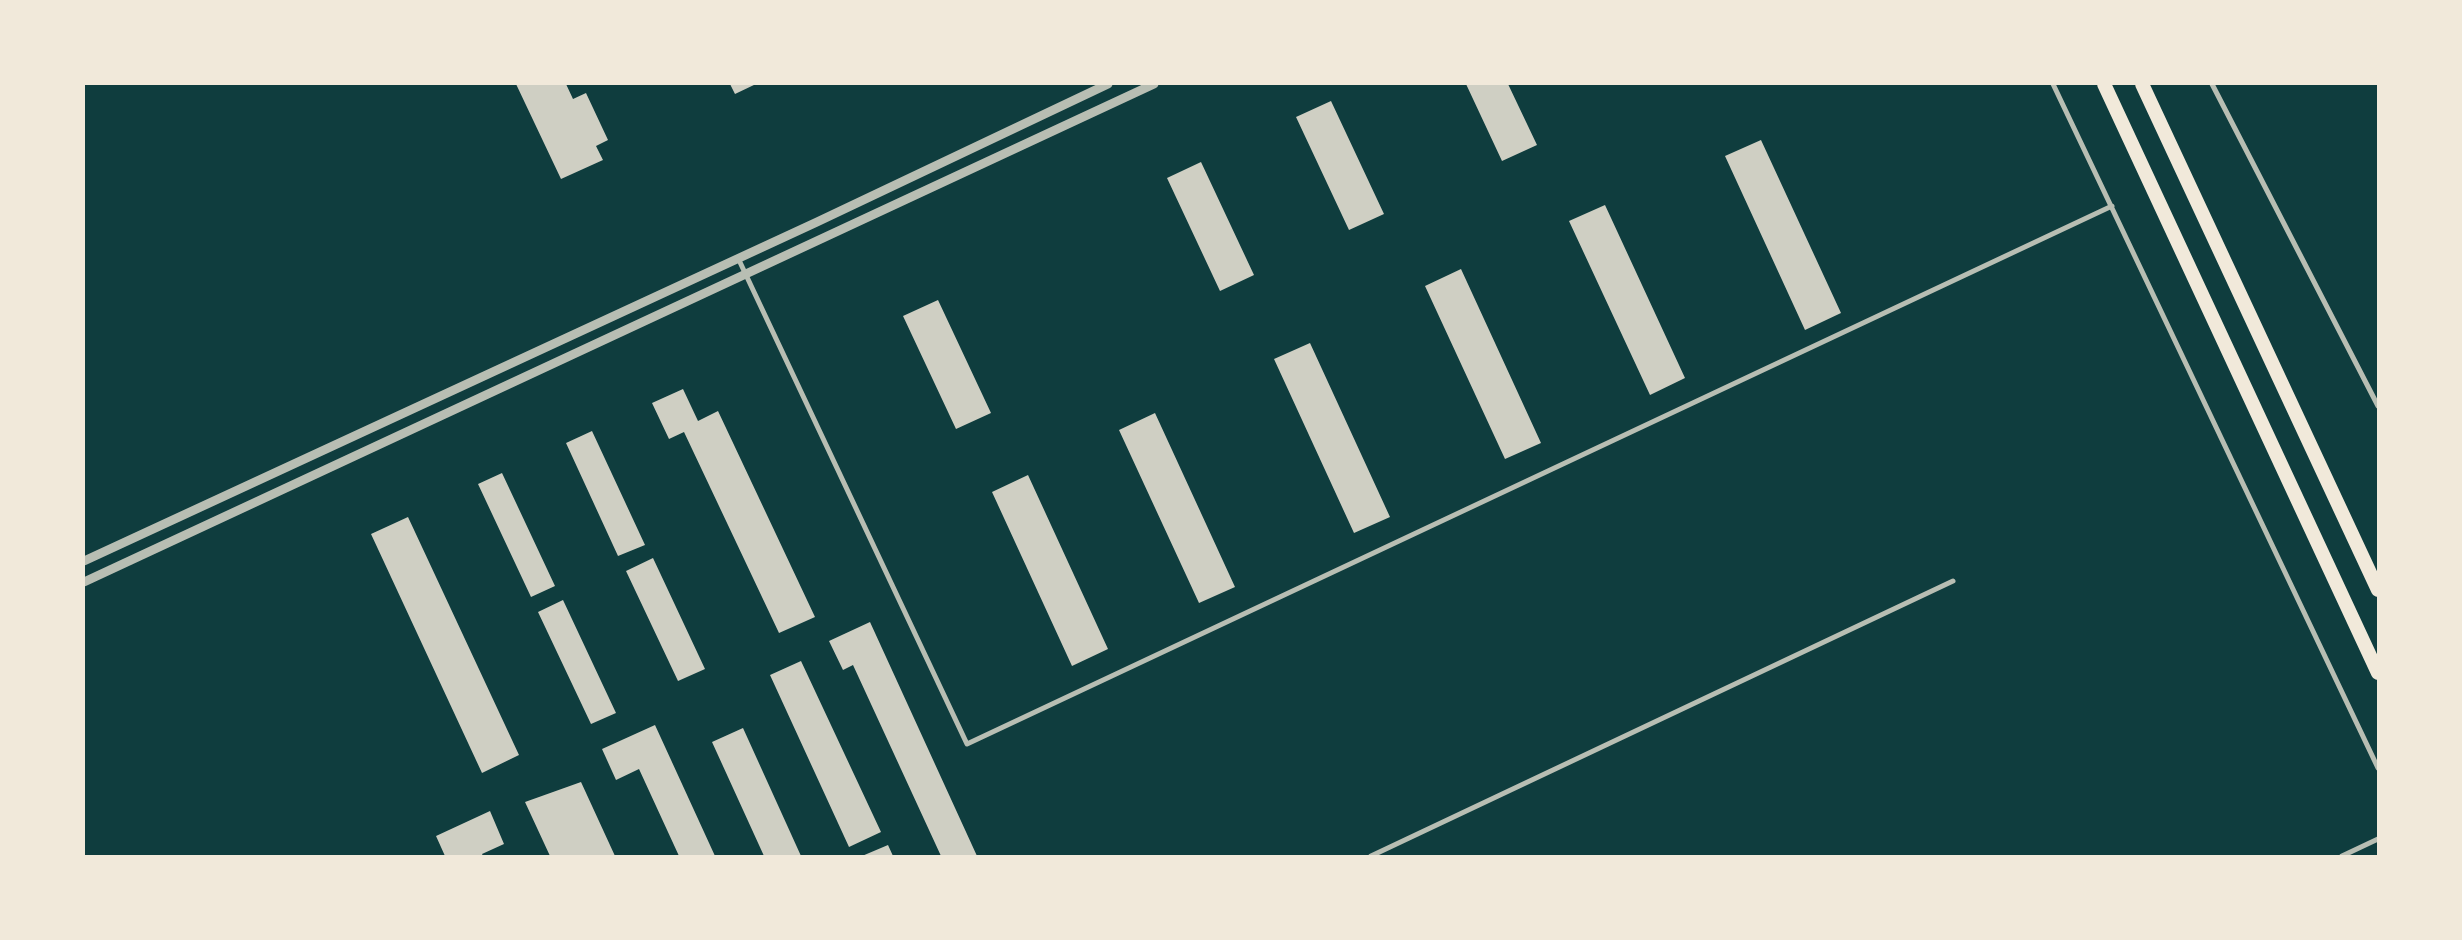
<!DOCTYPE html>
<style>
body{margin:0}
#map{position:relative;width:2462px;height:940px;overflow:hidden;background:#0f3d3e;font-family:"Roboto Serif",serif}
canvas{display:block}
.frame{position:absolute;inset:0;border:85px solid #f1e9da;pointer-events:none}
</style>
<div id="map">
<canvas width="2462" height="940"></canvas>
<div class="frame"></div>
</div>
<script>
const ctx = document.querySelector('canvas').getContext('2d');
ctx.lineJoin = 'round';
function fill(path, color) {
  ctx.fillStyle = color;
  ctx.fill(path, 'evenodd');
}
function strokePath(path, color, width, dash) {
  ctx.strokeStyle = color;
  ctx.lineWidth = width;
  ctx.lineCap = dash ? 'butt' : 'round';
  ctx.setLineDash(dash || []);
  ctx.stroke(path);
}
fill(new Path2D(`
 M 516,84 L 566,84 L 573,99 L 586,93 L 608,140 L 596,146 L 603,160 L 561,179 Z
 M 730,84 L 756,84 L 735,94 Z
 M 1466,84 L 1508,84 L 1537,145 L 1502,161 Z
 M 1331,101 L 1384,214 L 1349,230 L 1296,117 Z
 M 1761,140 L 1841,313 L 1805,330 L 1725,156 Z
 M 1201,162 L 1254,275 L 1220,291 L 1167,178 Z
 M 1605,205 L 1685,378 L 1650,395 L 1569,221 Z
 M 1461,269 L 1541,443 L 1505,459 L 1425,286 Z
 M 938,300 L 991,413 L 956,429 L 903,316 Z
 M 1310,343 L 1390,517 L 1354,533 L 1274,359 Z
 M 683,389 L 698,421 L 718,411 L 815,617 L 779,633 L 684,432 L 669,439 L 652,403 Z
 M 1155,413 L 1235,587 L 1199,603 L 1119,430 Z
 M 592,431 L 645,545 L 618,556 L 566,443 Z
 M 502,473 L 555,586 L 531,597 L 478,484 Z
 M 1028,475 L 1108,649 L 1072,666 L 992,492 Z
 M 408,517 L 519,755 L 482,773 L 371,534 Z
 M 653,558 L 705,669 L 678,681 L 626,571 Z
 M 563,600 L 616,713 L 591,724 L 538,612 Z
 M 870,622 L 977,856 L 941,856 L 853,665 L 843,670 L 829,641 Z
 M 801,661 L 881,832 L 849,847 L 770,675 Z
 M 655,725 L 715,856 L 679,856 L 639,769 L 616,780 L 602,749 Z
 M 743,728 L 801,856 L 764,856 L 712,742 Z
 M 581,782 L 615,856 L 550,856 L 525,802 Z
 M 490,811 L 504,844 L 482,854 L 483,856 L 445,856 L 436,836 Z
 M 888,845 L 893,856 L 862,856 Z`), '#cfcfc3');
strokePath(new Path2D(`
 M 2053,84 L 2378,768
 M 2212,84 L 2378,406
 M 738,258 L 967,744 L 2112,206
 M 1371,856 L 1953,581
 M 2342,856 L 2378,839`), '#b8beb3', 5);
strokePath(new Path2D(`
 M 84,561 L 817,222 L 1108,84
 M 84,582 L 1154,84`), '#b8beb3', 9);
strokePath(new Path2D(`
 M 2104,84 L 2378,673
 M 2142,84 L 2378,590`), '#f1e9da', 14);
</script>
